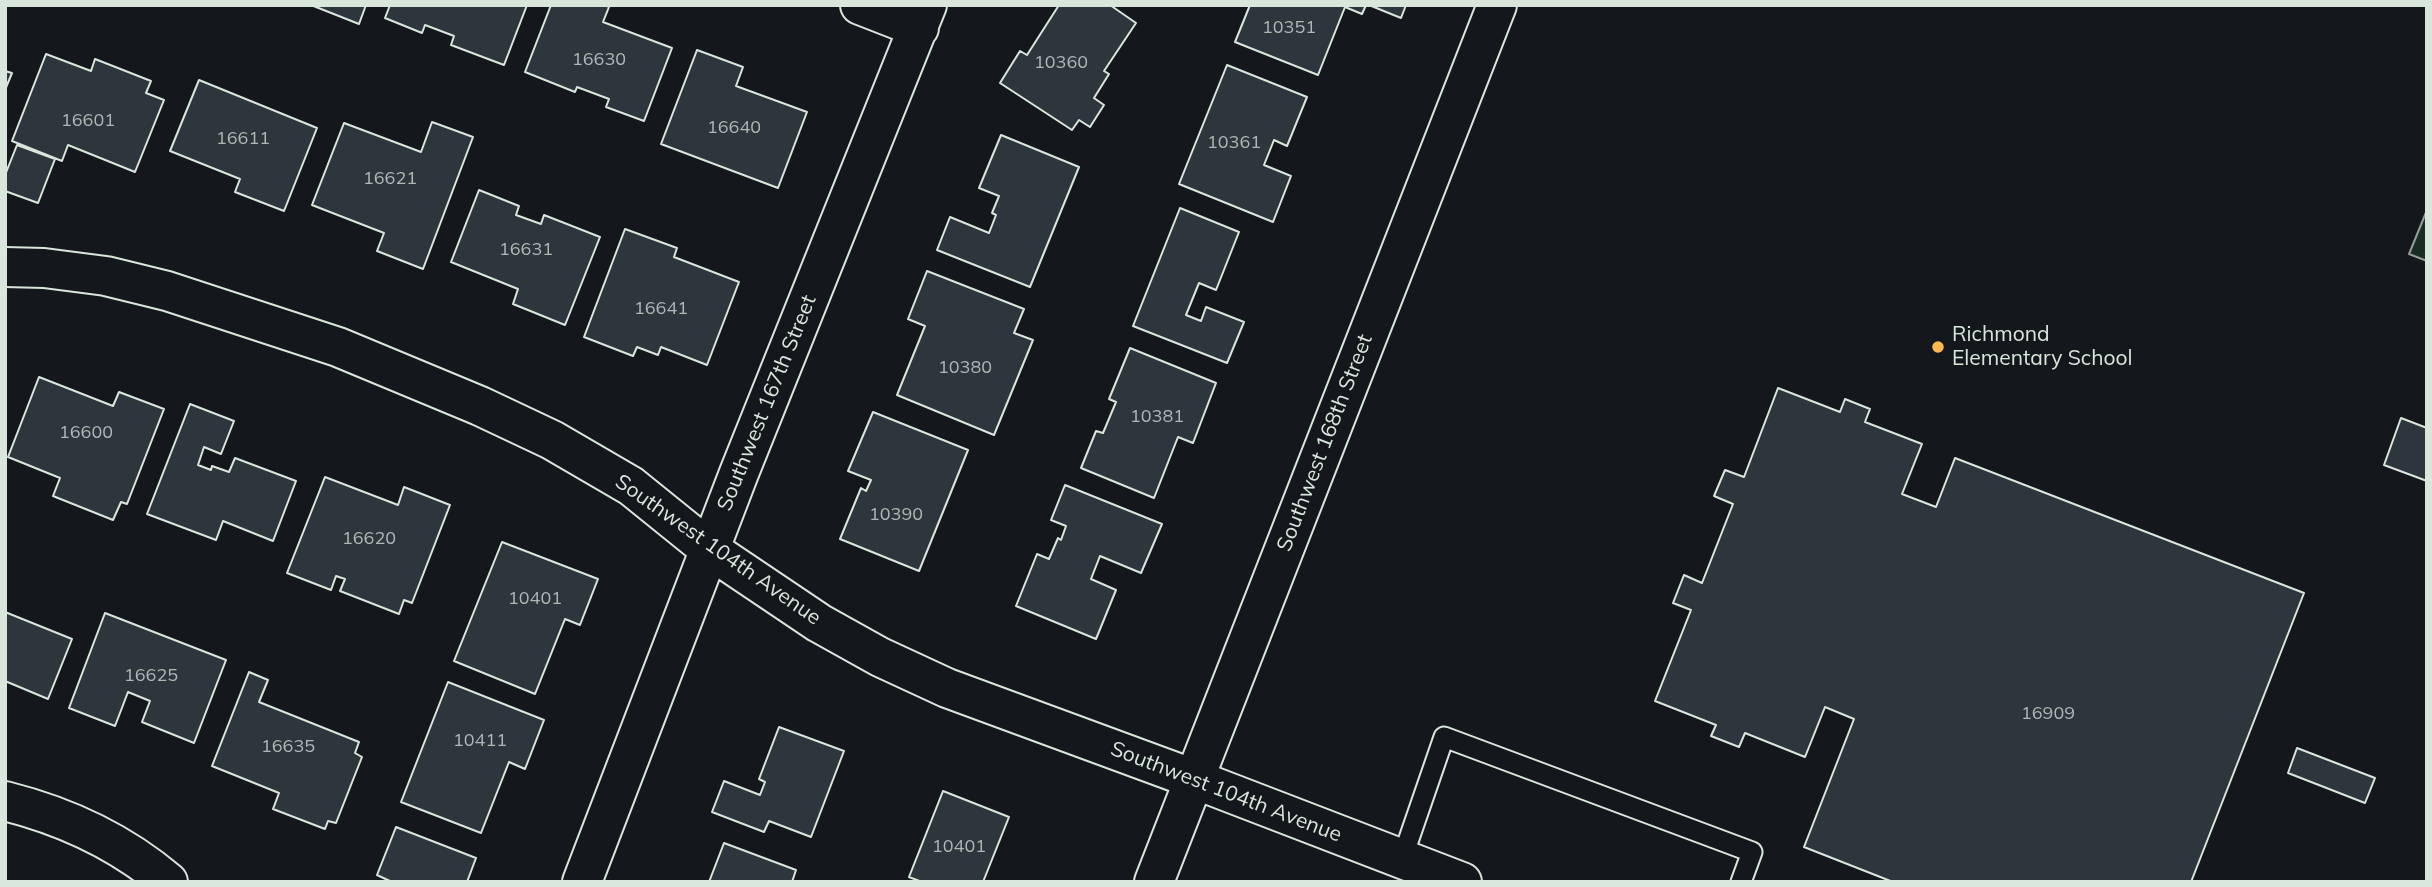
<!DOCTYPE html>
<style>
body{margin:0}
#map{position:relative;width:2432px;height:887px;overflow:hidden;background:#14181c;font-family:Mulish,sans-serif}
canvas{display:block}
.frame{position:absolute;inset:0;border:7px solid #d8e6dc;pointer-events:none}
</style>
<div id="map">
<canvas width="2432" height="887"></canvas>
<div class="frame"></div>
</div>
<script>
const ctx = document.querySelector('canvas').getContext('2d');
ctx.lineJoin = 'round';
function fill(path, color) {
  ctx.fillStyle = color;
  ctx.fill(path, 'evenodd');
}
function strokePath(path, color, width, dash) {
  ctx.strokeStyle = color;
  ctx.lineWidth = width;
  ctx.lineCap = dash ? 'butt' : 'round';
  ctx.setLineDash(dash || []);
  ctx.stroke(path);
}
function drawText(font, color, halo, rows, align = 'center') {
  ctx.font = font + ' Mulish,sans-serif';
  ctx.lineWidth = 5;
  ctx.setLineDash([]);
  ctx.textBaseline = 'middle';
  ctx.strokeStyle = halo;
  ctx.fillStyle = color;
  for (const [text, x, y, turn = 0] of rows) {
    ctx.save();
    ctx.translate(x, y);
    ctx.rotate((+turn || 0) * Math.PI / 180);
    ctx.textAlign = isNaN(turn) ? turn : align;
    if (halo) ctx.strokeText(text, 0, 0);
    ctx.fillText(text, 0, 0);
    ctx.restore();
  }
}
const green = new Path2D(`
 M 2427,210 L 2427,261 L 2409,254 Z`);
fill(green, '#1a2d24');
strokePath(green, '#939e99', 2);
const building = new Path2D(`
 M 311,5 L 366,5 L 359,24 Z
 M 390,5 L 527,5 L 504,65 L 451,45 L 454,36 L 425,25 L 422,33 L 385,18 Z
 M 551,5 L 605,5 L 609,7 L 603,22 L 672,48 L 644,121 L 606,107 L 609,99 L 577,87 L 575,92 L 525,72 Z
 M 1059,5 L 1110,5 L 1136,23 L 1104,71 L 1109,74 L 1094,98 L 1104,105 L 1090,127 L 1079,120 L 1072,130 L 1000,83 L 1020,51 L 1027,55 Z
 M 1250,5 L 1366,5 L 1362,14 L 1345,7 L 1318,75 L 1235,42 Z
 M 1369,5 L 1406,5 L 1401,18 Z
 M 697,50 L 743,67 L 736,86 L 807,112 L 778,188 L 661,144 Z
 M 46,54 L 91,71 L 95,59 L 151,81 L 146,93 L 164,100 L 135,172 L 68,145 L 62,161 L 12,141 Z
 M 1227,65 L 1307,97 L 1287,146 L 1274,140 L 1264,165 L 1291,176 L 1273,222 L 1179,184 Z
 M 5,71 L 12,73 L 5,90 Z
 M 199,80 L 317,128 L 284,211 L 235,192 L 240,179 L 170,151 Z
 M 432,122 L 473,137 L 423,269 L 377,251 L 384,233 L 312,205 L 344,123 L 421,152 Z
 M 1001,135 L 1079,167 L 1030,287 L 937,250 L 950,217 L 989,233 L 996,215 L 992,213 L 999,196 L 979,188 Z
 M 17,145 L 55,159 L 38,203 L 5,191 L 5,175 Z
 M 479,190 L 519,206 L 516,215 L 541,224 L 544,215 L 600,237 L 565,325 L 513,304 L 518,289 L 451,262 Z
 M 1180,208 L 1239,232 L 1216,290 L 1199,283 L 1186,315 L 1201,321 L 1206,307 L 1244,322 L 1227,363 L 1133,326 Z
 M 625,229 L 677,248 L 674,257 L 739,282 L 707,365 L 661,347 L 658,355 L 637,347 L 633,356 L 584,337 Z
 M 927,271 L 1024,309 L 1014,333 L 1033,340 L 994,435 L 897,395 L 925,326 L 908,319 Z
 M 1130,348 L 1216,383 L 1193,443 L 1178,437 L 1154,498 L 1081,468 L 1096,431 L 1103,433 L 1116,402 L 1109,399 Z
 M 39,377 L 113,406 L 119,392 L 164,409 L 127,504 L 121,502 L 113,520 L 53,496 L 60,478 L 8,457 Z
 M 1778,388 L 1840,412 L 1845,399 L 1870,409 L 1865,422 L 1922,444 L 1902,494 L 1936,507 L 1955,458 L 2304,593 L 2191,882 L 1893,882 L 1804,847 L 1854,719 L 1825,707 L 1805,757 L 1745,733 L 1739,747 L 1711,736 L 1716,725 L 1655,701 L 1691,610 L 1673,603 L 1684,575 L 1702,583 L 1733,504 L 1714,496 L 1725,470 L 1744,477 Z
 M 190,404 L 234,421 L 221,454 L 204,447 L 198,465 L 211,470 L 212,466 L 229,472 L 235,458 L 296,481 L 273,541 L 223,521 L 216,540 L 147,514 Z
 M 873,412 L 968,450 L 919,571 L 840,539 L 861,488 L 866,491 L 871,480 L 848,471 Z
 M 2401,418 L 2427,428 L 2427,481 L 2384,465 Z
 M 325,477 L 398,505 L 404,487 L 450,505 L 412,603 L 404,600 L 399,614 L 340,591 L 345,579 L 336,576 L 331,590 L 287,573 Z
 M 1065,485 L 1162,524 L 1141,573 L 1100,556 L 1091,579 L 1116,590 L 1096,639 L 1016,606 L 1037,554 L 1049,559 L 1058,538 L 1061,540 L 1066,526 L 1051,520 Z
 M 502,542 L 598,579 L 580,625 L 565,619 L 535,694 L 454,661 Z
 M 5,612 L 72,639 L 48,699 L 5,681 Z
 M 105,613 L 226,660 L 194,743 L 142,722 L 150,701 L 128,692 L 115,726 L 69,708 Z
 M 249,672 L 268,680 L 259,702 L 359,742 L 355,753 L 362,757 L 336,823 L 328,821 L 325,829 L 273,809 L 279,793 L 212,766 Z
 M 448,682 L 544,720 L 525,769 L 509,762 L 481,833 L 401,802 Z
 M 779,727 L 844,751 L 811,837 L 769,821 L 764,832 L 712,812 L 724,781 L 760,795 L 765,782 L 759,779 Z
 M 2297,748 L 2375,778 L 2365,803 L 2288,773 Z
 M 943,791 L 1009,817 L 983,882 L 922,882 L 909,877 Z
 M 396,827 L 476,858 L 467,882 L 392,882 L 377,875 Z
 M 724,843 L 796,870 L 792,882 L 709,882 Z`);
fill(building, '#2c363c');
strokePath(building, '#d8e6dc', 2);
const lane = new Path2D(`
 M 1402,859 L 1444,737 L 1752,852 L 1741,882`);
const street = new Path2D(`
 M 860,5 L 919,28
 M 5,267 L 44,268 L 106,276 L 167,291 L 338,347 L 480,406 L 552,440 L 631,486 L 709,549 L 819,623 L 880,657 L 947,688 L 1194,779
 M 5,801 C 65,816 121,842 168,882
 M 582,882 L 739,473 L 927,5`);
const secondary = new Path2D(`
 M 1194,779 L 1462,882
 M 1154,882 L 1497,5`);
strokePath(lane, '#d8e6dc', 23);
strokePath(street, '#d8e6dc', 42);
strokePath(secondary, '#d8e6dc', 42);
strokePath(lane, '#14181c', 19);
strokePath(street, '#14181c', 38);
strokePath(secondary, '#14181c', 38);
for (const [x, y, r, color] of [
 [1938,347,7,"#ffb74d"]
]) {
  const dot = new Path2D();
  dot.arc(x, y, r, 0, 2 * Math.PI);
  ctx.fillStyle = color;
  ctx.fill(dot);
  strokePath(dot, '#14181c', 2.5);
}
drawText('18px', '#adbab4', null, [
 ["10351",1289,28],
 ["16630",599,60],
 ["10360",1061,63],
 ["16601",88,121],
 ["16640",734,128],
 ["16611",243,139],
 ["10361",1234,143],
 ["16621",390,179],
 ["16631",526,250],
 ["16641",661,309],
 ["10380",965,368],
 ["10381",1157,417],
 ["16600",86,433],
 ["10390",896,515],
 ["16620",369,539],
 ["10401",535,599],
 ["16625",151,676],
 ["16909",2048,714],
 ["10411",480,741],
 ["16635",288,747],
 ["10401",959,847]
]);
drawText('21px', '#d8e6dc', '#14181c', [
 ["Richmond",1952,335],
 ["Elementary School",1952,359]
], 'left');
drawText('21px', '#d8e6dc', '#14181c', [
 ["Southwest 167th Street",767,403,-68],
 ["Southwest 168th Street",1325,443,-69],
 ["Southwest 104th Avenue",718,550,35],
 ["Southwest 104th Avenue",1226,792,21]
]);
</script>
